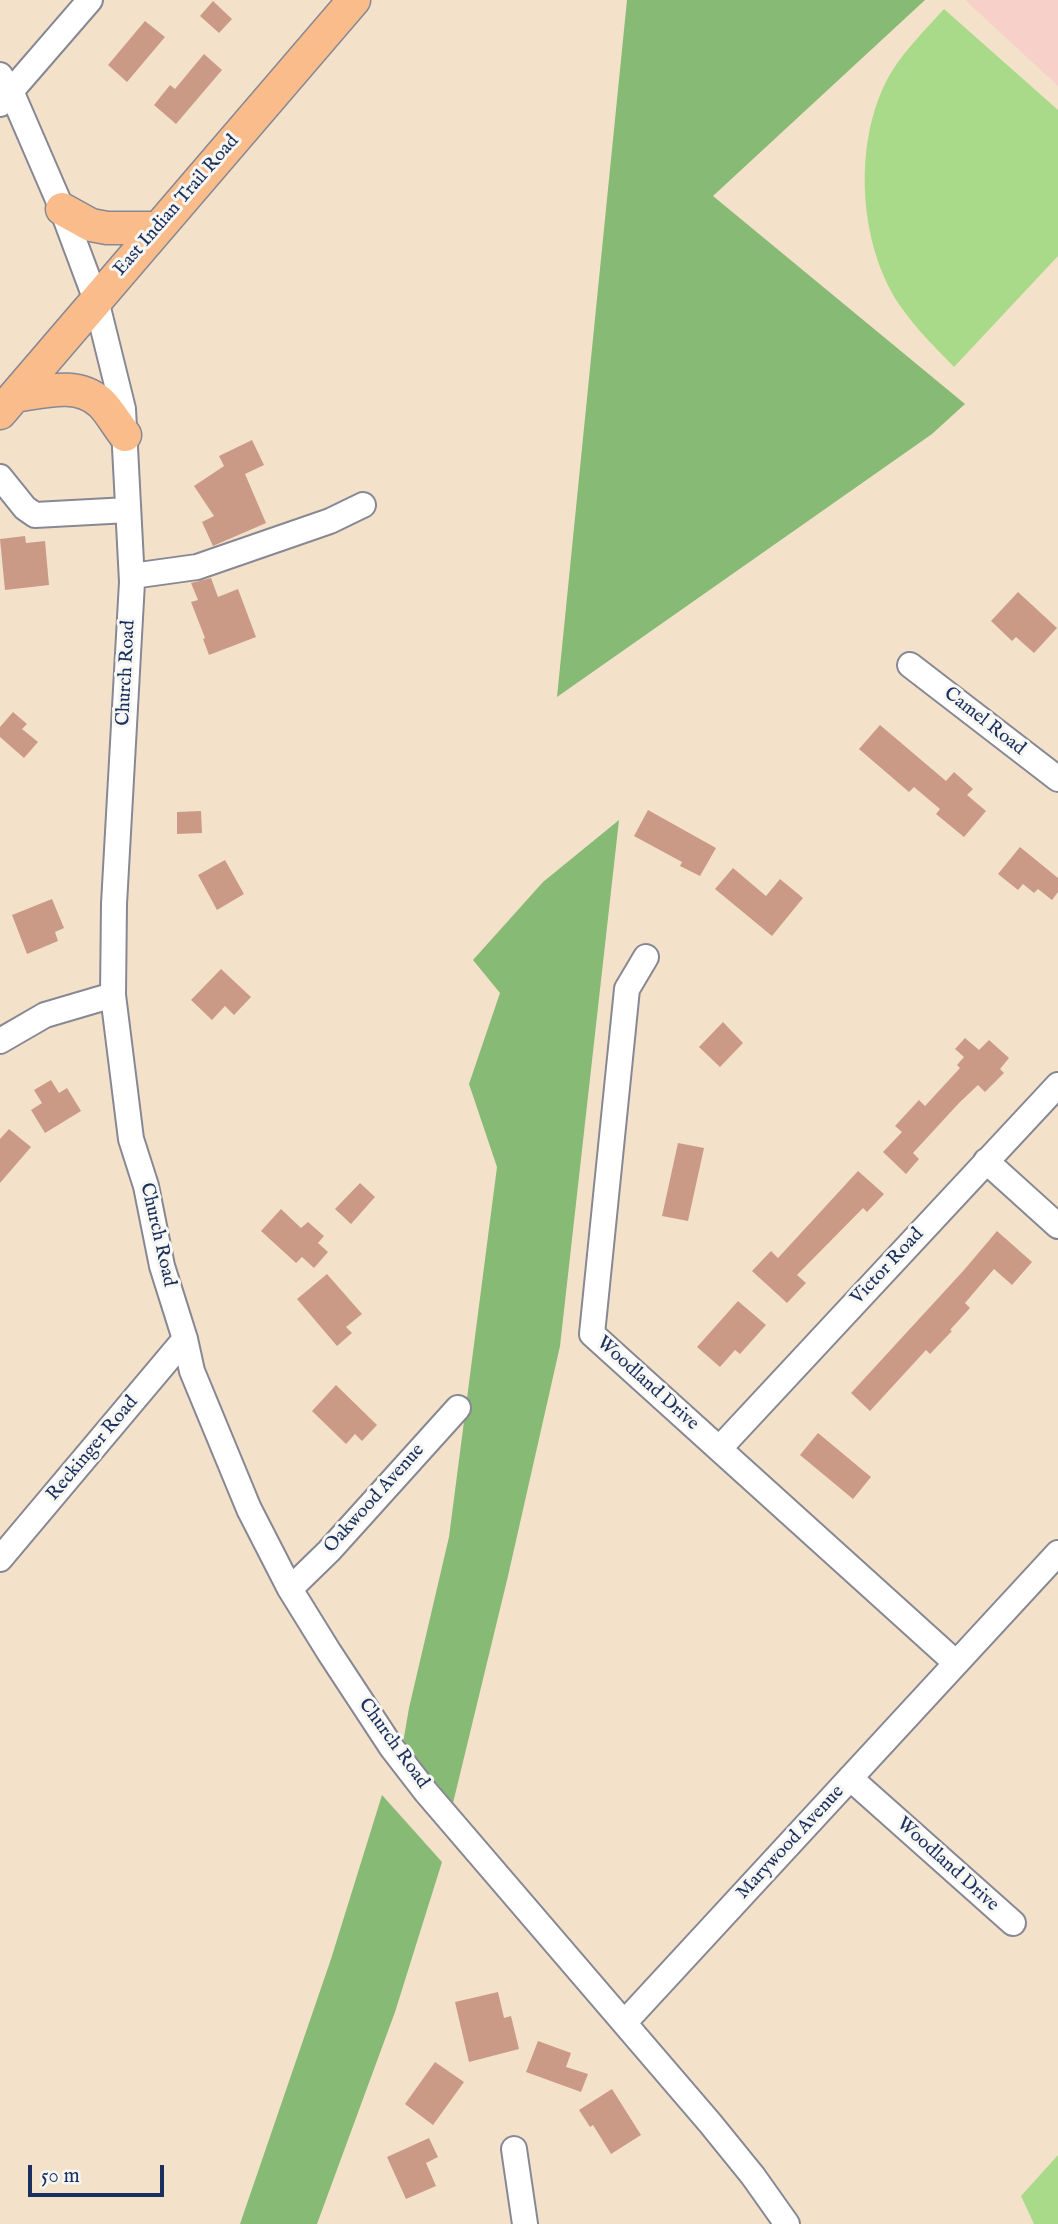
<!DOCTYPE html>
<style>
body{margin:0}
#map{position:relative;width:1058px;height:2224px;overflow:hidden;background:#f3e2c9;font-family:"IM FELL English",serif}
canvas{display:block}
.scale{position:absolute;left:28px;top:2165px;width:136px;height:32px;box-sizing:border-box;border:4px solid #1b2f5e;border-top:0;padding-left:9px;font-size:21px;line-height:24px;white-space:nowrap;color:#1b2f5e;-webkit-text-stroke:5px #f6f6f2;paint-order:stroke}
</style>
<div id="map">
<canvas width="1058" height="2224"></canvas>
<div class="scale">50 m</div>
</div>
<script>
const ctx = document.querySelector('canvas').getContext('2d');
ctx.lineJoin = 'round';
function fill(path, color) {
  ctx.fillStyle = color;
  ctx.fill(path, 'evenodd');
}
function strokePath(path, color, width, dash) {
  ctx.strokeStyle = color;
  ctx.lineWidth = width;
  ctx.lineCap = dash ? 'butt' : 'round';
  ctx.setLineDash(dash || []);
  ctx.stroke(path);
}
function drawText(font, color, halo, rows, align = 'center') {
  ctx.font = font + ' "IM FELL English",serif';
  ctx.lineWidth = 6;
  ctx.setLineDash([]);
  ctx.textBaseline = 'middle';
  ctx.strokeStyle = halo;
  ctx.fillStyle = color;
  for (const [text, x, y, turn = 0] of rows) {
    ctx.save();
    ctx.translate(x, y);
    ctx.rotate((+turn || 0) * Math.PI / 180);
    ctx.textAlign = isNaN(turn) ? turn : align;
    if (halo) ctx.strokeText(text, 0, 0);
    ctx.fillText(text, 0, 0);
    ctx.restore();
  }
}
fill(new Path2D(`
 M 965,0 L 1058,0 L 1058,86 Z`), '#f7d0ca');
fill(new Path2D(`
 M 944,9 L 1058,110 L 1058,256 L 954,367 C 936,348 916,329 901,307 C 857,244 852,137 892,71 C 906,49 926,29 944,9 Z
 M 1058,2155 L 1058,2224 L 1034,2224 L 1021,2196 Z`), '#a9da89');
fill(new Path2D(`
 M 627,0 L 925,0 L 713,196 L 965,404 L 932,434 L 557,697 Z
 M 619,820 L 560,1346 L 508,1576 L 453,1803 L 403,1743 L 409,1708 L 449,1537 L 497,1167 L 469,1084 L 500,993 L 473,960 L 543,882 Z
 M 382,1795 L 442,1862 L 395,2012 L 317,2224 L 240,2224 L 331,1959 Z`), '#86ba75');
fill(new Path2D(`
 M 213,1 L 232,19 L 219,33 L 200,16 Z
 M 145,21 L 165,37 L 127,82 L 108,65 Z
 M 204,54 L 222,70 L 176,124 L 154,105 L 170,85 L 175,89 Z
 M 252,440 L 264,465 L 245,474 L 266,523 L 213,546 L 202,522 L 214,516 L 194,486 L 224,466 L 219,456 Z
 M 25,536 L 26,543 L 45,541 L 49,585 L 5,590 L 0,539 Z
 M 211,578 L 218,597 L 238,589 L 256,637 L 209,655 L 203,639 L 205,638 L 191,602 L 198,600 L 191,583 Z
 M 1018,592 L 1057,628 L 1034,653 L 1016,637 L 1012,641 L 991,621 Z
 M 13,712 L 27,724 L 22,729 L 38,742 L 24,758 L 0,737 L 0,727 Z
 M 880,725 L 946,781 L 954,772 L 973,789 L 967,795 L 986,811 L 964,837 L 936,814 L 940,809 L 914,787 L 909,792 L 859,749 Z
 M 648,810 L 716,848 L 700,876 L 680,866 L 682,862 L 634,836 Z
 M 201,811 L 202,833 L 177,834 L 177,812 Z
 M 1020,847 L 1058,878 L 1058,892 L 1052,900 L 1038,889 L 1034,893 L 1023,884 L 1018,890 L 998,874 Z
 M 225,860 L 244,894 L 217,910 L 198,875 Z
 M 733,868 L 766,896 L 780,879 L 803,898 L 772,936 L 715,889 Z
 M 52,899 L 64,928 L 55,932 L 58,941 L 27,954 L 12,915 Z
 M 221,969 L 251,997 L 234,1015 L 225,1006 L 212,1020 L 191,1000 Z
 M 723,1022 L 743,1043 L 720,1067 L 699,1047 Z
 M 965,1038 L 979,1050 L 989,1040 L 1009,1058 L 1000,1069 L 1004,1073 L 985,1092 L 978,1085 L 959,1103 L 913,1153 L 919,1159 L 906,1174 L 883,1152 L 902,1132 L 895,1126 L 919,1100 L 925,1106 L 960,1068 L 957,1065 L 964,1057 L 955,1049 Z
 M 51,1080 L 59,1093 L 67,1088 L 81,1111 L 45,1133 L 31,1110 L 42,1103 L 34,1090 Z
 M 9,1129 L 31,1147 L 0,1183 L 0,1139 Z
 M 678,1143 L 704,1148 L 688,1221 L 662,1216 Z
 M 858,1171 L 884,1194 L 867,1212 L 863,1208 L 797,1275 L 806,1283 L 787,1303 L 752,1271 L 771,1251 L 778,1258 Z
 M 360,1183 L 375,1197 L 351,1224 L 335,1209 Z
 M 281,1209 L 301,1228 L 308,1222 L 324,1236 L 318,1243 L 328,1252 L 314,1268 L 302,1257 L 296,1263 L 261,1231 Z
 M 997,1231 L 1032,1262 L 1012,1285 L 994,1269 L 965,1303 L 970,1308 L 950,1330 L 952,1331 L 930,1354 L 926,1350 L 870,1411 L 851,1393 L 964,1270 Z
 M 327,1274 L 362,1314 L 346,1327 L 352,1333 L 337,1346 L 297,1299 Z
 M 738,1301 L 766,1325 L 740,1354 L 735,1350 L 720,1367 L 697,1347 Z
 M 336,1385 L 377,1425 L 362,1441 L 355,1434 L 346,1444 L 312,1411 Z
 M 818,1433 L 871,1477 L 853,1499 L 800,1455 Z
 M 498,1992 L 504,2018 L 511,2016 L 519,2049 L 469,2062 L 455,2002 Z
 M 538,2041 L 571,2053 L 566,2067 L 588,2074 L 581,2092 L 526,2072 Z
 M 435,2062 L 464,2082 L 433,2125 L 405,2104 Z
 M 612,2089 L 641,2135 L 611,2154 L 593,2125 L 590,2127 L 579,2110 Z
 M 429,2138 L 438,2157 L 426,2163 L 436,2186 L 406,2199 L 387,2157 Z`), '#cb9a87');
const minor = new Path2D(`
 M 0,75 L 11,91 L 62,209 L 96,300 L 123,409 L 132,582 L 114,904 L 113,995 L 131,1139 L 146,1186 L 162,1266 L 185,1339 L 192,1371 L 249,1509 L 290,1589 L 329,1652 L 392,1748 L 426,1792 L 710,2123 L 753,2176 L 787,2224
 M 0,104 L 90,0
 M 0,477 L 25,508 L 35,515 L 128,510
 M 132,576 L 197,567 L 330,521 L 363,505
 M 910,665 L 1058,779
 M 646,957 L 627,989 L 592,1334 L 956,1663
 M 0,1041 L 45,1015 L 113,995
 M 986,1161 L 1058,1226
 M 719,1449 L 1058,1085
 M 0,1559 L 185,1339
 M 290,1589 L 329,1551 L 458,1408
 M 850,1778 L 1013,1923
 M 625,2022 L 1058,1553
 M 514,2149 L 525,2224`);
const major = new Path2D(`
 M 62,209 L 91,225 L 107,228 L 158,228
 M 15,396 C 44,392 77,381 101,403 C 110,412 117,425 125,435
 M 0,413 L 354,0`);
strokePath(minor, '#878894', 28);
strokePath(major, '#878894', 35);
strokePath(minor, '#fff', 24);
strokePath(major, '#f9bc8a', 32);
drawText('19px', '#1b2f5e', '#f6f6f2', [
 ["East Indian Trail Road",177,206,-49],
 ["Church Road",127,673,-87],
 ["Camel Road",984,722,38],
 ["Church Road",157,1235,77],
 ["Victor Road",888,1267,-47],
 ["Woodland Drive",647,1384,42],
 ["Reckinger Road",93,1449,-50],
 ["Oakwood Avenue",375,1499,-48],
 ["Church Road",393,1744,54],
 ["Marywood Avenue",791,1843,-47],
 ["Woodland Drive",947,1865,42]
]);
</script>
